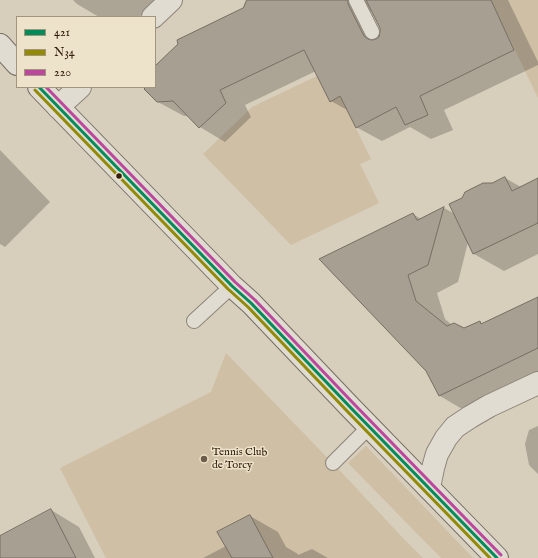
<!DOCTYPE html>
<style>
body{margin:0}
#map{position:relative;width:538px;height:558px;overflow:hidden;background:#d7cebb;font-family:"IM FELL English",serif}
canvas{display:block}
.legend{position:absolute;left:16px;top:16px;width:140px;height:72px;box-sizing:border-box;background:#ede2ca;border:1px solid #a3947e;margin:0;padding:5px 7px;list-style:none;font-size:12px;color:#331e0d}
.legend li{display:flex;align-items:center;gap:8px;height:20px}
.legend b{width:20px;border:1px solid #a3947e}
</style>
<div id="map">
<canvas width="538" height="558"></canvas>
<ul class="legend">
<li><b style="height:5px;background:#008b5a"></b>421</li>
<li><b style="height:5px;background:#928a05"></b>N34</li>
<li><b style="height:5px;background:#bb489d"></b>220</li>
</ul>
</div>
<script>
const ctx = document.querySelector('canvas').getContext('2d');
ctx.lineJoin = 'round';
function fill(path, color) {
  ctx.fillStyle = color;
  ctx.fill(path, 'evenodd');
}
function strokePath(path, color, width, dash) {
  ctx.strokeStyle = color;
  ctx.lineWidth = width;
  ctx.lineCap = dash ? 'butt' : 'round';
  ctx.setLineDash(dash || []);
  ctx.stroke(path);
}
function drawText(font, color, halo, rows, align = 'center') {
  ctx.font = font + ' "IM FELL English",serif';
  ctx.lineWidth = 3;
  ctx.setLineDash([]);
  ctx.textBaseline = 'middle';
  ctx.strokeStyle = halo;
  ctx.fillStyle = color;
  for (const [text, x, y, turn = 0] of rows) {
    ctx.save();
    ctx.translate(x, y);
    ctx.rotate((+turn || 0) * Math.PI / 180);
    ctx.textAlign = isNaN(turn) ? turn : align;
    if (halo) ctx.strokeText(text, 0, 0);
    ctx.fillText(text, 0, 0);
    ctx.restore();
  }
}
fill(new Path2D(`
 M 491,0 L 538,0 L 538,98 Z
 M 317,76 L 330,101 L 340,96 L 371,159 L 360,164 L 379,203 L 291,245 L 203,154 L 252,107 Z
 M 226,353 L 344,475 L 400,535 L 423,558 L 106,558 L 60,468 L 211,392 Z
 M 366,446 L 473,558 L 441,558 L 348,463 Z`), '#cebfa5');
fill(new Path2D(`
 M 73,0 L 160,0 L 143,16 L 141,15 L 139,17 L 99,17 L 77,4 Z
 M 248,0 L 347,0 L 373,15 L 373,19 L 381,35 L 381,28 L 372,12 L 351,0 L 508,0 L 538,62 L 538,65 L 444,110 L 453,130 L 431,139 L 410,127 L 382,141 L 356,127 L 349,111 L 331,101 L 316,71 L 245,105 L 251,117 L 225,142 L 200,127 L 189,116 L 184,116 L 158,102 L 148,87 L 155,87 L 155,68 L 244,9 Z
 M 0,150 L 50,202 L 5,247 L 0,244 Z
 M 505,178 L 521,187 L 538,179 L 538,254 L 504,271 L 474,254 L 468,242 L 458,282 L 437,293 L 445,319 L 452,325 L 464,329 L 480,322 L 483,324 L 538,303 L 538,380 L 469,413 L 440,396 L 427,371 L 320,260 L 413,214 L 421,219 L 444,208 L 455,214 L 492,184 Z
 M 538,426 L 538,474 L 529,465 L 525,444 L 529,430 Z
 M 51,510 L 79,527 L 95,558 L 0,558 L 0,537 Z
 M 250,516 L 278,532 L 286,547 L 298,554 L 298,555 L 312,549 L 328,558 L 203,558 L 226,546 Z`), '#0003');
const building = new Path2D(`
 M 247,0 L 348,0 L 348,4 L 364,36 L 368,39 L 372,40 L 376,39 L 379,37 L 380,32 L 380,28 L 366,0 L 491,0 L 514,50 L 420,96 L 428,115 L 405,125 L 396,107 L 356,128 L 340,96 L 330,102 L 304,50 L 220,90 L 226,103 L 199,128 L 173,101 L 157,102 L 144,89 L 146,87 L 155,87 L 155,66 L 178,44 L 177,40 L 243,8 Z
 M 505,177 L 512,191 L 538,178 L 538,223 L 473,254 L 449,204 L 462,198 L 465,192 L 483,183 L 492,183 Z
 M 444,207 L 428,265 L 408,275 L 416,301 L 447,326 L 454,323 L 464,328 L 480,321 L 481,324 L 538,297 L 538,348 L 439,396 L 426,371 L 319,259 L 413,213 L 417,220 Z
 M 51,509 L 76,558 L 0,558 L 0,536 Z
 M 250,515 L 273,558 L 232,558 L 217,532 Z`);
fill(building, '#a79f92');
strokePath(building, '#766e62', 1);
const lane = new Path2D(`
 M 356,0 L 372,32
 M 194,321 L 232,286
 M 333,463 L 369,427`);
const street = new Path2D(`
 M 153,17 L 171,0
 M 58,107 L 80,87
 M 429,488 L 433,468 L 437,454 L 446,438 L 455,427 L 470,417 L 489,406 L 538,383`);
const secondary = new Path2D(`
 M 0,45 L 17,64
 M 39,87 L 232,286 L 251,303 L 350,407 L 497,558`);
strokePath(lane, '#8d8579', 16);
strokePath(street, '#8d8579', 24);
strokePath(secondary, '#766e62', 24);
strokePath(lane, '#e0dcd1', 14);
strokePath(street, '#e0dcd1', 22);
strokePath(secondary, '#e0dcd1', 22);
strokePath(new Path2D(`
 M 39,87 L 232,286 L 251,303 L 350,407 L 497,558`), '#008b5a', 3);
strokePath(new Path2D(`
 M 35,90 L 228,289 L 248,307 L 346,410 L 490,558`), '#928a05', 3);
strokePath(new Path2D(`
 M 46,87 L 235,282 L 255,300 L 354,404 L 501,555`), '#bb489d', 3);
for (const [x, y, r, color] of [
 [119,176,3.5,"#331e0d"],
 [204,459,4,"#6c5c4a"]
]) {
  const dot = new Path2D();
  dot.arc(x, y, r, 0, 2 * Math.PI);
  ctx.fillStyle = color;
  ctx.fill(dot);
  strokePath(dot, '#ede2ca', 1.5);
}
drawText('11px', '#331e0d', '#ede2ca', [
 ["Tennis Club",212,453],
 ["de Torcy",212,466]
], 'left');
</script>
